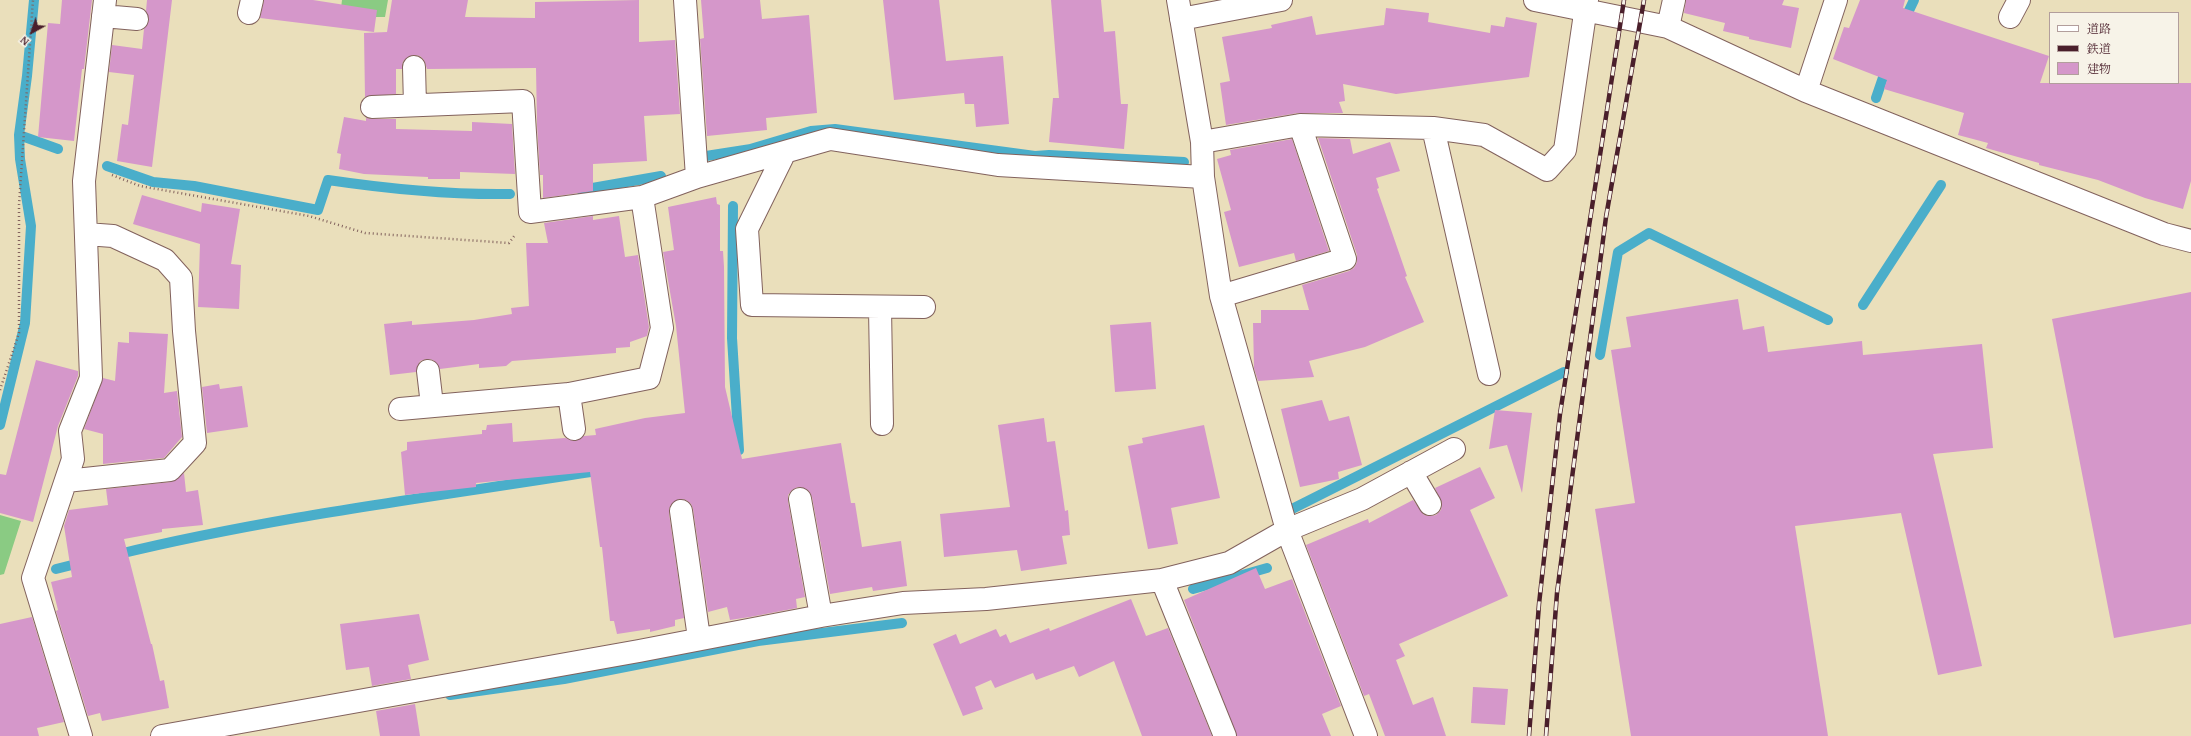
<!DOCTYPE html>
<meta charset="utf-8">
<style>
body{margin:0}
#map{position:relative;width:2191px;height:736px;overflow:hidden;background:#eadfbb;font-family:"Gentium Book Plus","Noto Serif JP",serif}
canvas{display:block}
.legend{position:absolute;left:2049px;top:12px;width:130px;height:72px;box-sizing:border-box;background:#f7f3e8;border:1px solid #b29e9c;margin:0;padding:5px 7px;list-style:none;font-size:12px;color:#4a1f2b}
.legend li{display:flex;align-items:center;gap:8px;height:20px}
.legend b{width:20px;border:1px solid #b29e9c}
.north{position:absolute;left:12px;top:12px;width:40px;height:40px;-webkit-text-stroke:3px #f7f3e8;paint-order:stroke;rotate:220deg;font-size:11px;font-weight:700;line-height:16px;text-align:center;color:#4a1f2b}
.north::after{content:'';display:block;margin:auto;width:14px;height:18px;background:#4a1f2b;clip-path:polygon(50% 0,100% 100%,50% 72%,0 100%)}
</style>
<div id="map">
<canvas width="2191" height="736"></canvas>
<ul class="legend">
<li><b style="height:5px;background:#fff"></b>道路</li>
<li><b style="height:5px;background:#4a1f2b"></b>鉄道</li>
<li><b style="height:11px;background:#d597ca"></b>建物</li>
</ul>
<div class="north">N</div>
</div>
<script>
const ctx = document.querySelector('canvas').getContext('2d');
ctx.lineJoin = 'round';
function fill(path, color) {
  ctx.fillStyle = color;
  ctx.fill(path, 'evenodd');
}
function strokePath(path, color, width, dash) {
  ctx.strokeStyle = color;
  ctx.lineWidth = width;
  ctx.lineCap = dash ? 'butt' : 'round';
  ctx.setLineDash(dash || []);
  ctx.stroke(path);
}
fill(new Path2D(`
 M 342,0 L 388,0 L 385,17 L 340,17 Z
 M 0,515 L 21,521 L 4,574 L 0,575 Z`), '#8acb83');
strokePath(new Path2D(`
 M 1903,23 L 1914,0
 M 1876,98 L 1887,66
 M 19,135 L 27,76 L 34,0
 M 747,150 L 811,131 L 835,129 L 1035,156 L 1049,155 L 1184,162
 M 706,156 L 751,149
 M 107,166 L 153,182 L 194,186 L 318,210 L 328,180 C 389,189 449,195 510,194
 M 581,190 L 661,176
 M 1863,305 L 1941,185
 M 1600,355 L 1618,252 L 1649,233 L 1828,320
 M 0,425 L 25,323 L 31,226 L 20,159 L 19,135 L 58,149
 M 732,451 L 739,450 L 732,338 L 733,206
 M 1292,509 L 1564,372
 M 115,555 C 275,516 441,496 603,470
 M 56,569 L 84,562
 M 1193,589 L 1267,568
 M 450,695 L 564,679 L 758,641 L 902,623`), '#4aaeca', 10);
fill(new Path2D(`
 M 62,0 L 92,0 L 84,69 L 82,69 L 74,141 L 38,137 L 48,23 L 60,24 Z
 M 147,0 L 172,0 L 152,167 L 117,161 L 122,124 L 128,125 L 134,75 L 109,72 L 112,45 L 142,49 L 144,29 L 149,20 L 146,11 Z
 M 264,0 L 313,0 L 377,10 L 374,32 L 260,18 Z
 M 392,0 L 468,0 L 465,17 L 535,18 L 535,2 L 639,0 L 639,42 L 675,40 L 680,114 L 644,116 L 647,161 L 593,164 L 593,191 L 543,198 L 543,175 L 540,175 L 537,125 L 536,68 L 427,69 L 424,60 L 420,56 L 413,55 L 403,61 L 402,69 L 396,69 L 396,94 L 365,97 L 364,33 L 387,32 Z
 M 701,0 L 760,0 L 762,19 L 809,15 L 817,113 L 766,118 L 767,130 L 707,136 L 700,39 L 704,38 Z
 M 883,0 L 939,0 L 946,61 L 1003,56 L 1009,124 L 976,127 L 974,104 L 965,104 L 964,93 L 894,100 Z
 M 1051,0 L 1101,0 L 1104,32 L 1115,31 L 1121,104 L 1128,104 L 1124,149 L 1049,142 L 1053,98 L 1059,98 Z
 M 1686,0 L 1784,0 L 1782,5 L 1799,8 L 1791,48 L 1749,39 L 1749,37 L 1723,31 L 1725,23 L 1684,13 Z
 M 1860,0 L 1905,0 L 1903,8 L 2049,56 L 2040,83 L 2191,83 L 2191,181 L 2183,209 L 2145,198 L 2098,180 L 2039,165 L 2039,163 L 1986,148 L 1988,143 L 1958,135 L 1964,113 L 1884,89 L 1887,80 L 1833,59 L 1844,27 L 1849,28 Z
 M 1386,8 L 1429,13 L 1428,22 L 1490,33 L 1491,25 L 1504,27 L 1506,17 L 1537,23 L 1529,77 L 1396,94 L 1343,84 L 1345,101 L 1339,102 L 1343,113 L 1298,113 L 1226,125 L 1220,83 L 1230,81 L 1222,37 L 1272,28 L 1271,25 L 1312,16 L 1316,35 L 1384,25 Z
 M 344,117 L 366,121 L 366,118 L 372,119 L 396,119 L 396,129 L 472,131 L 472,122 L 512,124 L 515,174 L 460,172 L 460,179 L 428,179 L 428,177 L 364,174 L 339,169 L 341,154 L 337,153 Z
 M 1318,138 L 1350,139 L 1353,154 L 1390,142 L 1400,171 L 1376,178 L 1379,188 L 1377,189 L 1407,276 L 1405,277 L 1424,322 L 1365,347 L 1309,361 L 1314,377 L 1258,381 L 1254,368 L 1253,323 L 1261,323 L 1261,310 L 1309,310 L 1302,285 L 1349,271 L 1354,268 L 1357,262 L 1357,255 Z
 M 1292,139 L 1329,251 L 1296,261 L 1294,253 L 1239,267 L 1224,212 L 1231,210 L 1217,159 L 1231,155 L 1230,150 Z
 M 142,195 L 201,212 L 202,203 L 240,209 L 231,264 L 241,265 L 239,309 L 198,307 L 200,244 L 133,224 Z
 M 716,197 L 717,204 L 720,205 L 720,251 L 723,251 L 724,267 L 725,387 L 742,459 L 841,443 L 851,503 L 855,503 L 862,547 L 901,541 L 907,586 L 873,591 L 872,587 L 830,594 L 812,497 L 809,491 L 798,487 L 792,490 L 788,495 L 788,501 L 805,597 L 796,599 L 797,608 L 750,617 L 730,620 L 727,607 L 708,612 L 693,509 L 691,504 L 686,500 L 679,499 L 670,506 L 669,513 L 684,618 L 675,620 L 675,626 L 650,632 L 650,629 L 617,634 L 614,621 L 610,621 L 602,547 L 600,547 L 590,472 L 476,483 L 476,487 L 405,495 L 401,452 L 407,450 L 407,442 L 482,434 L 482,430 L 486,430 L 487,425 L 512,423 L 513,442 L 565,438 L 575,441 L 584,436 L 596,435 L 595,429 L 645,418 L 685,413 L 676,326 L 663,252 L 674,250 L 668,207 Z
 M 593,216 L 593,220 L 619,216 L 625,257 L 638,255 L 649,327 L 647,336 L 630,342 L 630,347 L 616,348 L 616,353 L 512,361 L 506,366 L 479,368 L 479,364 L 440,369 L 433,360 L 427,359 L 420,361 L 416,372 L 390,375 L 384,324 L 412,321 L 412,325 L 474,320 L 512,314 L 511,308 L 529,306 L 526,243 L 548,243 L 544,223 Z
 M 2191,292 L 2191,624 L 2114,638 L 2052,319 Z
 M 1738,299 L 1743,330 L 1764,326 L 1768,352 L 1862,341 L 1863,355 L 1982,344 L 1993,448 L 1933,454 L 1982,666 L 1938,675 L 1901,513 L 1795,526 L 1828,736 L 1631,736 L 1595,509 L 1635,503 L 1611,350 L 1631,347 L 1626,317 Z
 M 1151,322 L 1156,389 L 1115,392 L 1110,325 Z
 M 129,332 L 168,334 L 164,393 L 177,391 L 182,437 L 164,458 L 103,464 L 103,434 L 84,429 L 103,378 L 115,381 L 118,342 L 129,343 Z
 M 36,360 L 78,371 L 78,376 L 58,426 L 33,522 L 0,513 L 0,474 L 6,475 Z
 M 219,384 L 220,389 L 242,386 L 248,427 L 207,433 L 202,387 Z
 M 1322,400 L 1329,421 L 1349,416 L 1362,465 L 1338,472 L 1339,479 L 1300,487 L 1281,409 Z
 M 1495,410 L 1532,413 L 1522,493 L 1507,445 L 1489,449 Z
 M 1044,418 L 1047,442 L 1055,441 L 1065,511 L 1068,510 L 1070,535 L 1062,536 L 1067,564 L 1021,571 L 1017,550 L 944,557 L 940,514 L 1010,507 L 998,425 Z
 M 1204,425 L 1220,498 L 1171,508 L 1178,544 L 1148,549 L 1128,446 L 1143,443 L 1142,438 Z
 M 1480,467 L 1495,498 L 1470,510 L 1508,596 L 1399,644 L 1405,656 L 1396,660 L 1413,705 L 1433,697 L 1446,736 L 1385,736 L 1369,694 L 1364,696 L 1306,545 L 1368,519 L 1369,523 L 1413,500 L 1424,515 L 1430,516 L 1436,515 L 1441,510 L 1442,503 L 1435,488 Z
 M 184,473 L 186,492 L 198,490 L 203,525 L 162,529 L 162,532 L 124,539 L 151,644 L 152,644 L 160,681 L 164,680 L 169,708 L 102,721 L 100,713 L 88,716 L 56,611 L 58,610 L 51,582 L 72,577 L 64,526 L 69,510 L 108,505 L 106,489 L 171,482 Z
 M 1256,568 L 1265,589 L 1292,579 L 1341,706 L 1322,714 L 1331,736 L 1237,736 L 1184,600 Z
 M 1131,599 L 1146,636 L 1168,628 L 1212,736 L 1142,736 L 1114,661 L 1079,677 L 1074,666 L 1036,680 L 1033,673 L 995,688 L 991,680 L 975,687 L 983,709 L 963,716 L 933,644 L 956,634 L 960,644 L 996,629 L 1000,637 L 1006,634 L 1010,643 L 1049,628 L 1050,631 Z
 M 419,614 L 429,660 L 408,665 L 411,679 L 372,686 L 369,667 L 346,670 L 340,624 Z
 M 32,617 L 64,722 L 37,728 L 39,736 L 0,736 L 0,624 Z
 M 1473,687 L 1508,689 L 1505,725 L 1471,723 Z
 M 415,704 L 420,736 L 380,736 L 376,711 Z`), '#d597ca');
const minor = new Path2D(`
 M 1178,0 L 1202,142 L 1203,177 L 1221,296 L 1287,530 L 1366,736
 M 1535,0 L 1668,27 L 1806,91 L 2164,234 L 2191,241
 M 249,13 L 252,0
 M 103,16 L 137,19
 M 2010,17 L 2019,0
 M 1181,19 L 1281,0
 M 1668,27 L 1674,0
 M 414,67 L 415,105
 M 1806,91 L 1836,0
 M 372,107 L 523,101 L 530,212 L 642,197 L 697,177 L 685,0
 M 1433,128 L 1489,374
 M 1202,142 L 1300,125 L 1433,128 L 1484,135 L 1547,170 L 1565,150 L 1587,0
 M 785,152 L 747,229 L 752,305 L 924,307
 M 697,177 L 830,139 L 998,165 L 1203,177
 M 1221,296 L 1345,259 L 1300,125
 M 880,308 L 882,424
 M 428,371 L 432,405
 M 569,394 L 574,429
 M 400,409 L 569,394 L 649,378 L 662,328 L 642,197
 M 1411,472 L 1430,504
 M 66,481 L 170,470 L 195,443 L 184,331 L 181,278 L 165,260 L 113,236 L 86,234
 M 800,499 L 821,616
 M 681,511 L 699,638
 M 1162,580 L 1225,736
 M 81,736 L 33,578 L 73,459 L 70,431 L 91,378 L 84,181 L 105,0
 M 162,736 L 639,651 L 821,616 L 903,603 L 986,599 L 1162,580 L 1229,563 L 1287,530 L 1362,499 L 1454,449`);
strokePath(minor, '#82625d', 24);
strokePath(new Path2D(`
 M 112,175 L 140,186 L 309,216 L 365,233 L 509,243 L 515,235
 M 0,390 L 19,333 L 19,205 L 33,0`), '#82625d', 2.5, [1, 3]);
strokePath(minor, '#fff', 22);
const rail = new Path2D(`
 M 1529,736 L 1539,604 L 1560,414 L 1624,0
 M 1546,736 L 1557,593 L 1606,217 L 1644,0`);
strokePath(rail, '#4a1f2b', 4.5);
strokePath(rail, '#f7f3e8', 3, [9]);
</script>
